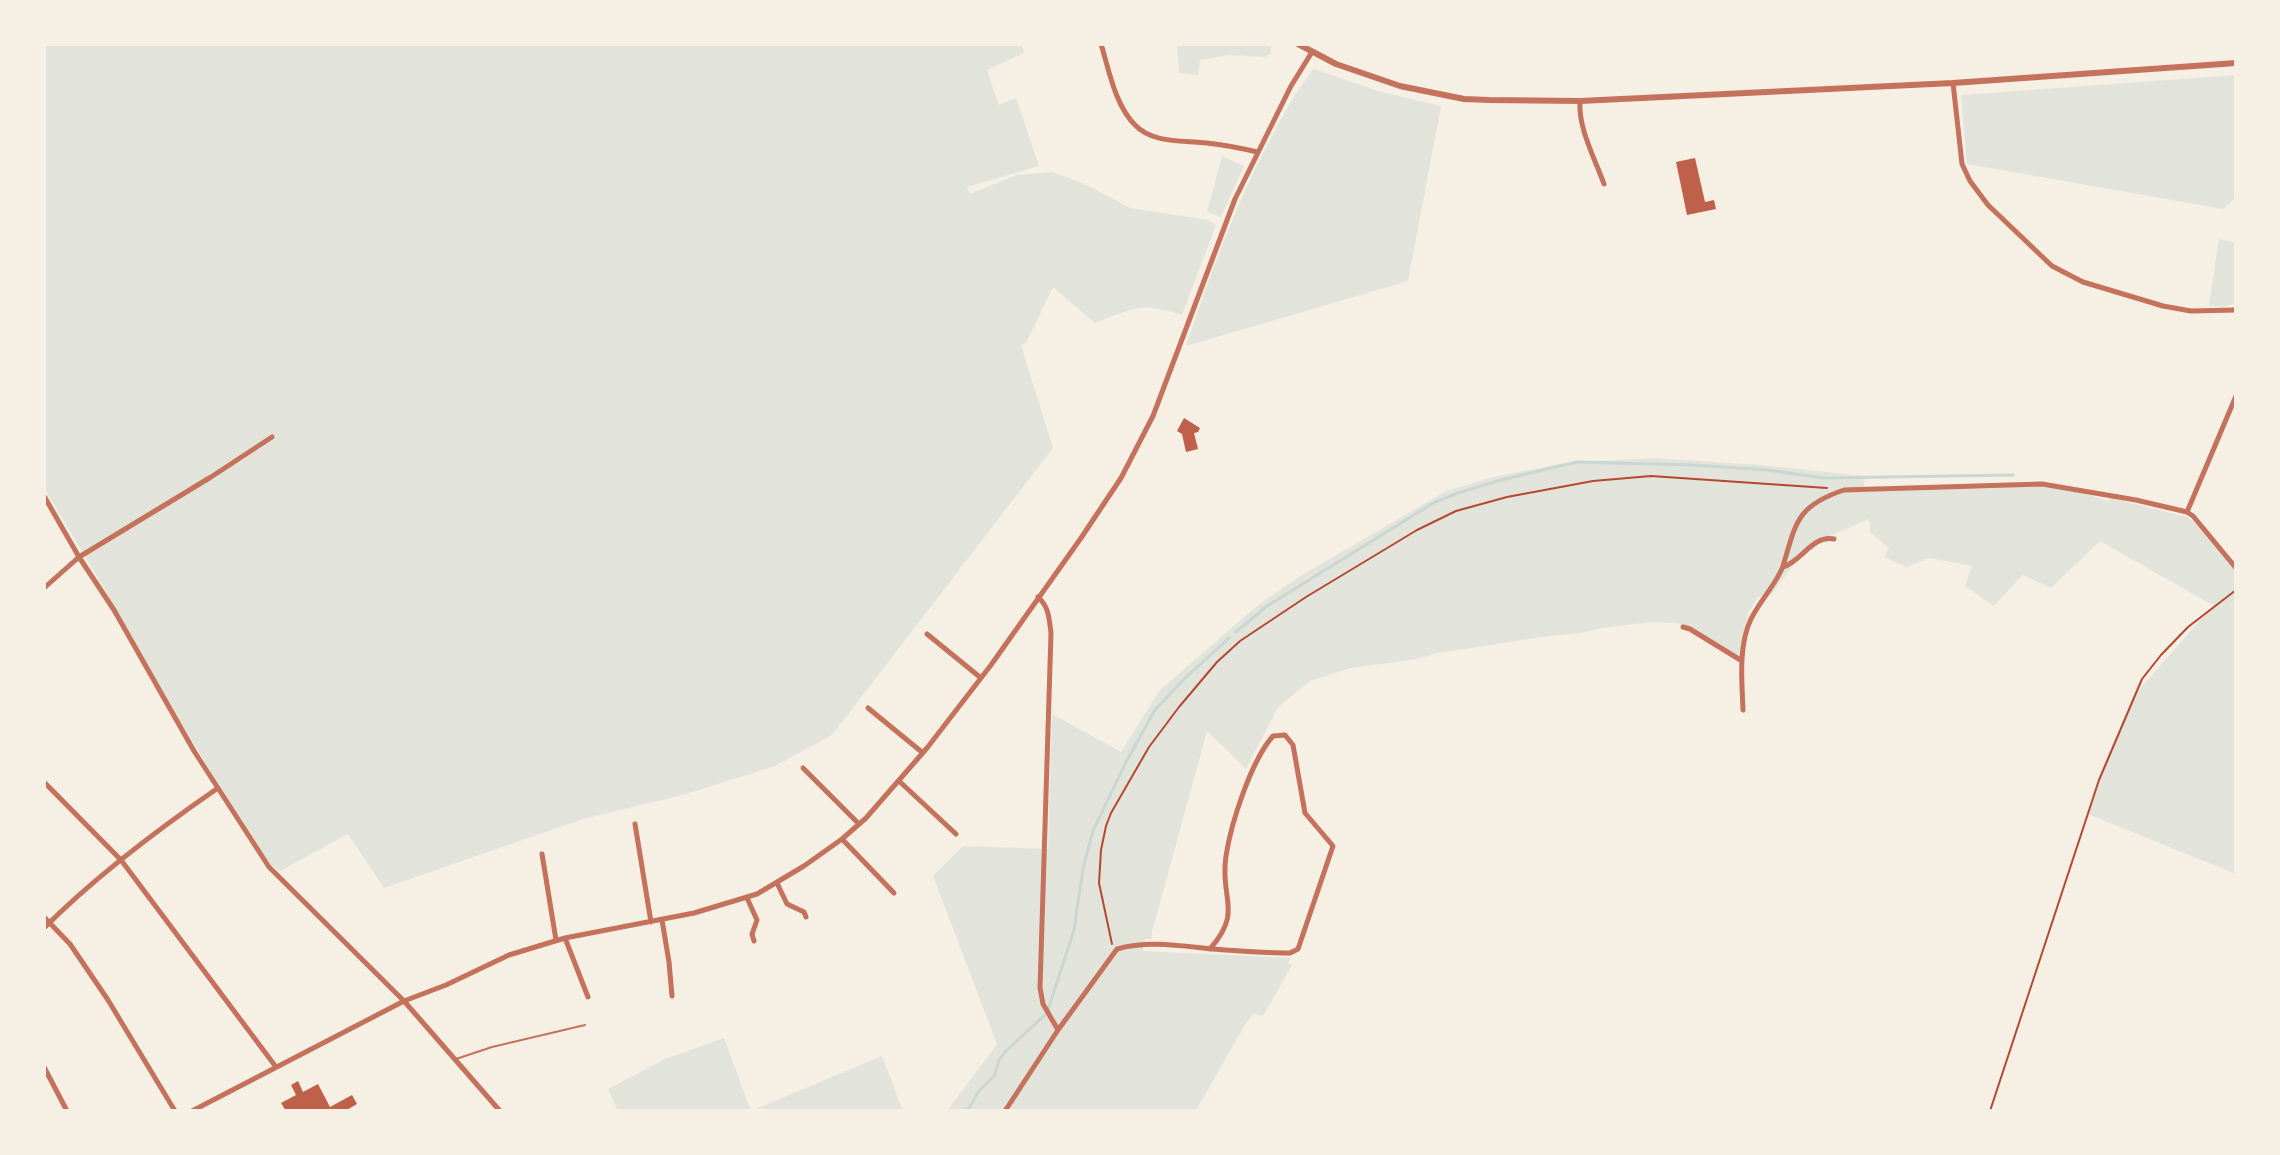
<!DOCTYPE html>
<style>
body{margin:0}
#map{position:relative;width:2280px;height:1155px;overflow:hidden;background:#f6efe4;font-family:Bitter,serif}
canvas{display:block}
.frame{position:absolute;inset:0;border:46px solid #f6efe4;pointer-events:none}
</style>
<div id="map">
<canvas width="2280" height="1155"></canvas>
<div class="frame"></div>
</div>
<script>
const ctx = document.querySelector('canvas').getContext('2d');
ctx.lineJoin = 'round';
function fill(path, color) {
  ctx.fillStyle = color;
  ctx.fill(path, 'evenodd');
}
function strokePath(path, color, width, dash) {
  ctx.strokeStyle = color;
  ctx.lineWidth = width;
  ctx.lineCap = dash ? 'butt' : 'round';
  ctx.setLineDash(dash || []);
  ctx.stroke(path);
}
fill(new Path2D(`
 M 44,44 L 1022,44 L 1024,53 L 987,70 L 999,105 L 1016,98 L 1039,166 L 967,187 L 970,194 L 1016,175 L 1053,172 L 1089,186 L 1130,208 L 1208,220 L 1216,225 L 1182,315 C 1140,302 1136,308 1095,323 L 1053,287 L 1026,343 L 1021,345 L 1053,448 L 832,735 L 775,766 L 686,794 L 583,819 L 384,888 L 348,834 L 280,871 L 270,864 L 225,795 L 109,603 L 110,598 L 44,488 Z
 M 1177,44 L 1271,44 L 1271,54 L 1264,57 L 1229,55 L 1200,60 L 1198,75 L 1179,73 Z
 M 1314,69 L 1378,91 L 1441,106 L 1408,281 L 1186,346 C 1210,274 1236,203 1272,136 C 1284,113 1297,89 1314,69 Z
 M 2236,75 L 2236,186 L 2234,199 L 2223,209 L 1967,164 L 1961,95 Z
 M 1222,156 L 1244,166 L 1221,217 L 1207,212 Z
 M 2219,239 L 2236,243 L 2236,303 L 2223,307 L 2209,306 Z
 M 1653,458 L 1760,465 L 1865,476 L 1864,488 L 2051,483 L 2108,501 L 2110,498 L 2187,517 L 2201,528 L 2236,571 L 2236,874 L 2088,814 L 2120,727 L 2138,691 L 2214,604 L 2209,603 L 2100,541 L 2051,588 L 2023,575 L 1994,606 L 1965,586 L 1972,566 L 1929,558 L 1907,567 L 1884,557 L 1889,548 L 1870,532 L 1869,519 L 1809,545 L 1770,596 L 1758,597 L 1748,613 L 1739,659 L 1694,628 L 1675,623 L 1652,622 L 1602,628 L 1582,633 L 1549,636 L 1438,653 L 1417,659 L 1351,668 L 1310,681 L 1278,707 L 1246,769 L 1207,731 L 1152,932 L 1152,939 L 1145,939 L 1143,951 L 1291,958 L 1288,963 L 1292,965 L 1263,1016 L 1253,1014 L 1245,1025 L 1196,1111 L 947,1111 L 997,1044 L 933,876 L 963,846 L 1048,849 L 1052,714 L 1121,752 L 1159,691 L 1257,606 L 1299,577 L 1446,491 L 1493,477 L 1565,463 Z
 M 724,1038 L 751,1111 L 882,1056 L 903,1111 L 618,1111 L 608,1089 L 665,1059 Z`), '#e2e4dc');
strokePath(new Path2D(`
 M 1236,632 L 1267,606 L 1435,502 L 1461,492 L 1501,480 L 1577,462 L 1693,465 L 1768,470 L 1823,478 L 2013,475
 M 964,1111 L 970,1107 L 978,1092 L 995,1075 L 999,1060 L 1007,1050 L 1047,1013 L 1074,930 L 1083,868 L 1093,831 L 1126,762 L 1155,710 L 1182,681 L 1229,638`), '#c9d6d2', 3);
fill(new Path2D(`
 M 1695,158 L 1705,202 L 1714,200 L 1716,209 L 1687,215 L 1676,162 Z
 M 1184,418 L 1200,428 L 1198,432 L 1194,433 L 1198,449 L 1186,452 L 1182,434 L 1177,431 Z
 M 298,1081 L 303,1092 L 318,1084 L 330,1107 L 352,1095 L 357,1104 L 345,1111 L 286,1111 L 281,1103 L 296,1095 L 291,1085 Z`), '#bf614a');
strokePath(new Path2D(`
 M 1112,944 L 1099,883 L 1101,850 L 1106,826 L 1111,813 L 1149,747 L 1179,707 L 1217,662 L 1240,641 L 1306,597 L 1417,530 L 1456,511 L 1507,497 L 1593,481 L 1651,476 L 1827,488
 M 1990,1111 L 2099,780 L 2142,679 L 2161,655 L 2188,627 L 2236,590`), '#b5482f', 2);
strokePath(new Path2D(`
 M 456,1059 L 492,1047 L 585,1025`), '#c5725c', 2);
strokePath(new Path2D(`
 M 1101,44 C 1109,70 1115,105 1135,125 C 1153,144 1184,140 1207,143 C 1224,145 1241,148 1257,152
 M 1953,83 L 1962,164 L 1970,181 L 1988,205 L 2052,266 L 2083,282 L 2163,306 L 2191,311 L 2236,310
 M 1580,101 C 1578,128 1595,159 1604,184
 M 44,496 L 79,557 L 114,610 L 194,751 L 269,867 L 404,1001 L 500,1111
 M 2187,512 L 2236,396
 M 1783,567 C 1802,561 1812,535 1834,539
 M 44,588 L 79,557 L 211,477 L 272,437
 M 1038,597 C 1049,607 1049,618 1051,633 L 1040,988 L 1043,1004 L 1058,1030
 M 1683,627 L 1690,629 L 1742,661
 M 927,634 L 981,678
 M 868,708 L 923,753
 M 1743,710 C 1742,682 1738,646 1751,619 C 1759,602 1777,583 1783,566 C 1796,523 1796,506 1844,490 L 2042,484 L 2136,500 L 2187,512 L 2193,516 L 2236,568
 M 803,768 L 859,824
 M 899,781 L 956,834
 M 44,782 L 121,860 L 276,1067
 M 635,824 L 651,922
 M 842,839 L 894,893
 M 542,854 L 556,940
 M 777,883 L 787,904 L 804,912 L 806,917
 M 747,898 L 757,920 L 752,934 L 754,941
 M 44,917 L 70,944 L 108,1000 L 175,1111
 M 662,920 L 669,962 L 672,996
 M 44,928 C 96,876 157,830 218,788
 M 565,938 L 588,997
 M 44,1067 L 67,1111
 M 192,1111 L 404,1001 L 446,985 L 509,955 L 565,938 L 694,913 L 757,894 L 804,866 L 842,839 L 866,818 L 927,748 L 991,665 L 1081,538 L 1121,478 L 1153,416 L 1235,199 L 1291,86 L 1312,52
 M 1005,1111 L 1058,1030 L 1117,949 C 1148,940 1182,946 1213,949 C 1239,951 1265,953 1290,953 L 1298,949 L 1333,846 L 1305,813 L 1293,745 L 1285,735 L 1273,736 C 1251,761 1231,823 1226,856 C 1219,899 1244,910 1210,949`), '#c5725c', 5);
strokePath(new Path2D(`
 M 1298,44 L 1336,64 L 1400,86 L 1464,99 L 1489,100 L 1580,101 L 1953,83 L 2236,63`), '#c5725c', 6);
</script>
